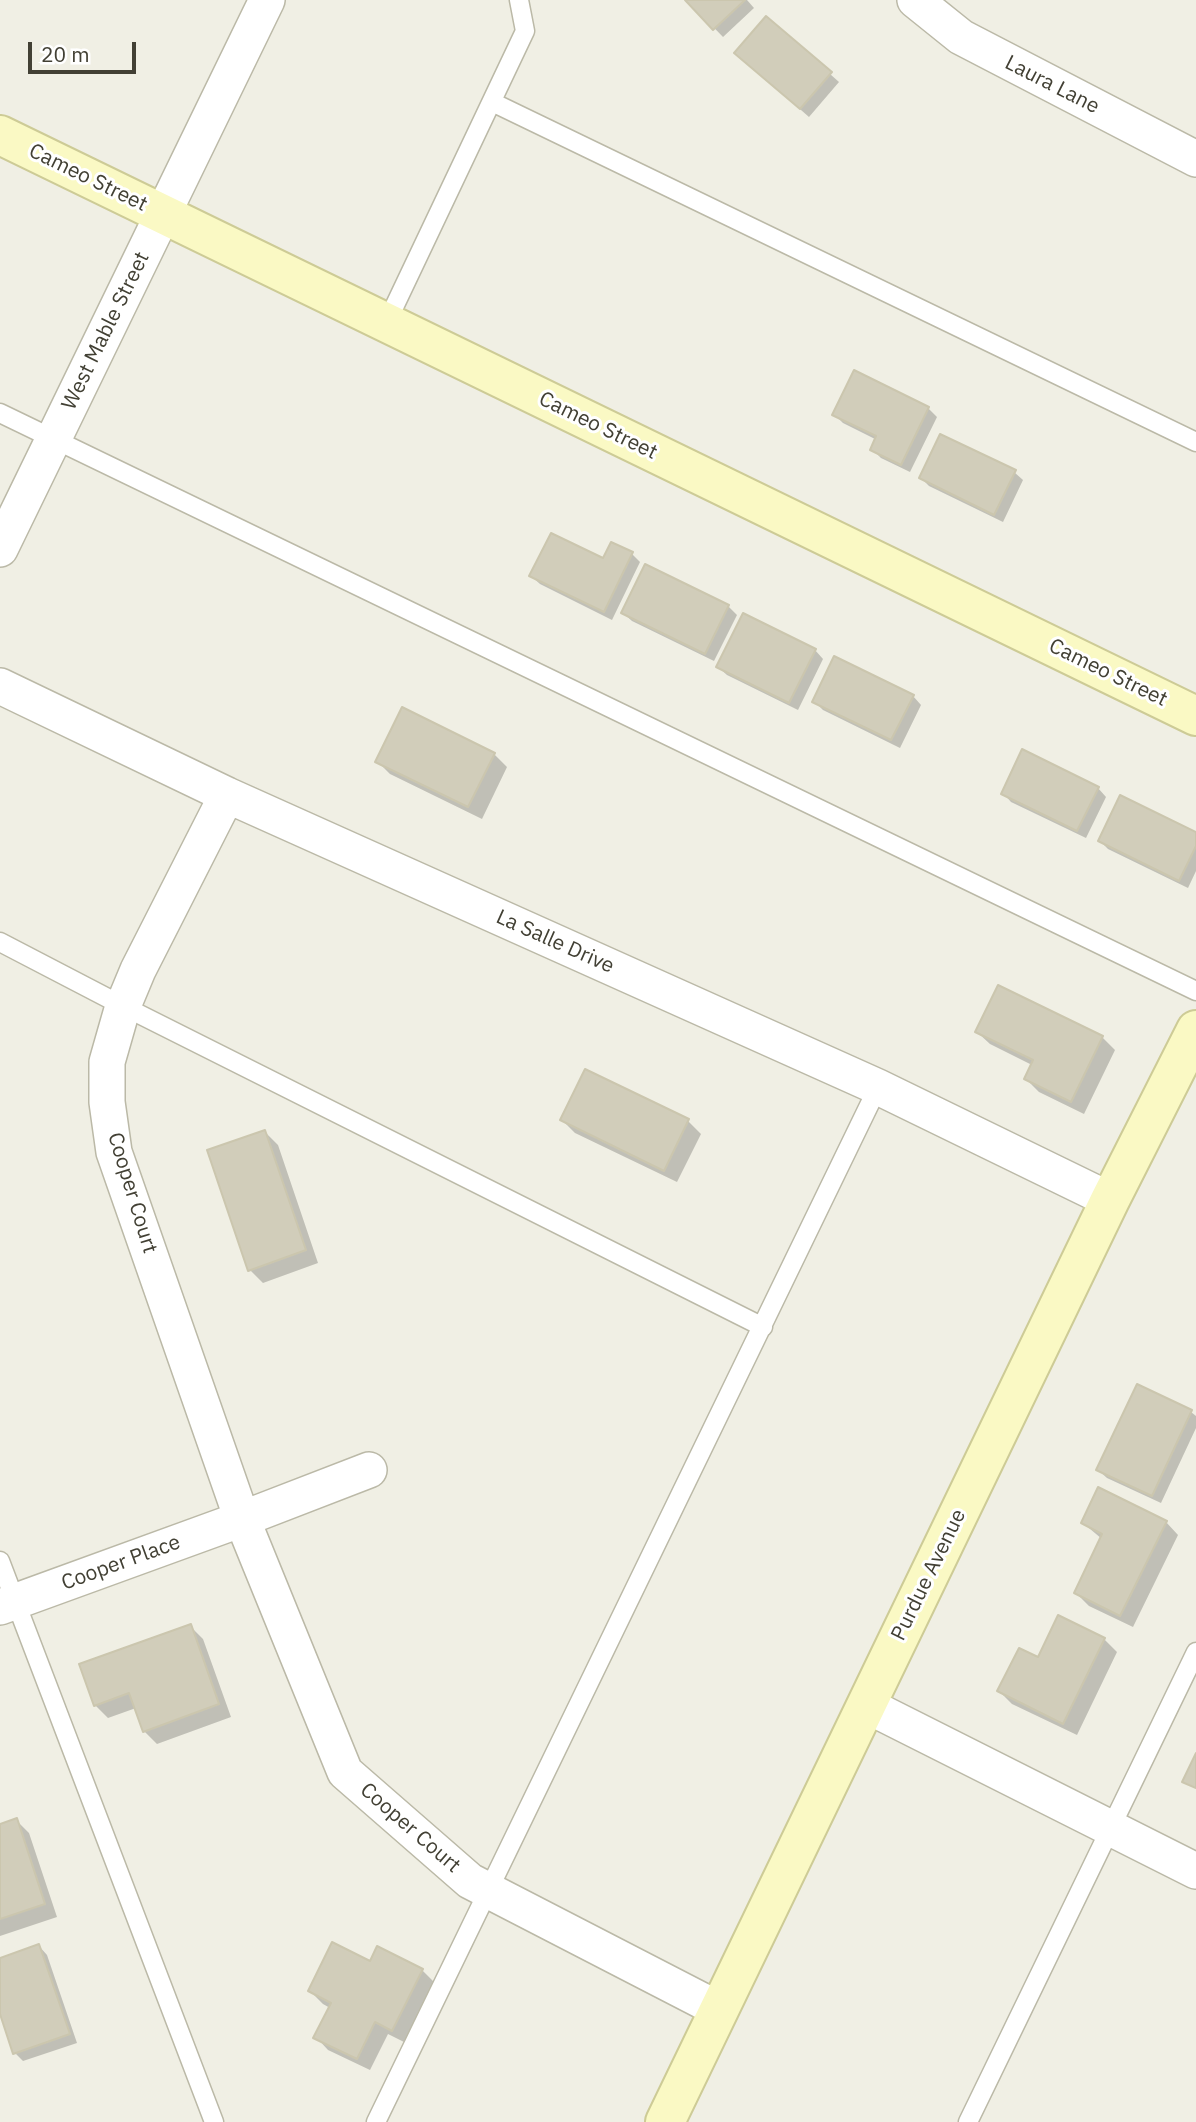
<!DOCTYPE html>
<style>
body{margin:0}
#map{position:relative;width:1196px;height:2122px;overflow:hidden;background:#f0efe4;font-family:"IBM Plex Sans",sans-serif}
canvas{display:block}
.scale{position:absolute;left:28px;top:42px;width:108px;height:32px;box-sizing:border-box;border:4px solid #424034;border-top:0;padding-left:9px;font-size:21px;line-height:24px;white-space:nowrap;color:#424034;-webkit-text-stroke:5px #fff;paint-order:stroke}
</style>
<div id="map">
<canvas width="1196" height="2122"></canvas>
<div class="scale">20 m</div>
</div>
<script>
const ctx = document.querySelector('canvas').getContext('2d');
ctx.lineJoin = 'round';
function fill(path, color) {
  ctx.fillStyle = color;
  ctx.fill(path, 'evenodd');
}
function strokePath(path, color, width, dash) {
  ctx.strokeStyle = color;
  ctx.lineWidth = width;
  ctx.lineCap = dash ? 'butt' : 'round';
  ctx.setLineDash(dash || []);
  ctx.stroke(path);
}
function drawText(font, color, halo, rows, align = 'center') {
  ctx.font = font + ' "IBM Plex Sans",sans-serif';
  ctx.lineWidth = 6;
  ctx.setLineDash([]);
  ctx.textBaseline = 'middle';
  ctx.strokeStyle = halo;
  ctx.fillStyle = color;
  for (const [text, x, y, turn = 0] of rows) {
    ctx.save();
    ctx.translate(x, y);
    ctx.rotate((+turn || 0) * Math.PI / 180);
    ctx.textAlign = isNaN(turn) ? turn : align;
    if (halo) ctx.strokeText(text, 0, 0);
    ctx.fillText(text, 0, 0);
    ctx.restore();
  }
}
fill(new Path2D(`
 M 687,0 L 747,0 L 754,8 L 723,37 Z
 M 767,18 L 839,82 L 809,117 L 745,61 Z
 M 928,408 L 937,417 L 910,472 L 881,458 L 872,449 L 877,440 L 843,423 L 834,414 Z
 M 1014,472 L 1023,480 L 1003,522 L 929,486 L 921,478 Z
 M 632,554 L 640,562 L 612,620 L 540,584 L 531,576 Z
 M 728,606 L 737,615 L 714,661 L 632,621 L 623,613 Z
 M 815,650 L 823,659 L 798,710 L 727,675 L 718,667 Z
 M 913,696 L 921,705 L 900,748 L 823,710 L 814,701 Z
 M 494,754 L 507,767 L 482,819 L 390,774 L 377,761 Z
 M 1098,788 L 1106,797 L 1086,838 L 1011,802 L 1003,793 Z
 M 1196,834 L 1196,871 L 1188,888 L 1108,849 L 1100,841 Z
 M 977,1032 L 1102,1037 L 1115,1050 L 1084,1114 L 1039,1092 L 1026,1079 L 1032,1065 L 990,1044 Z
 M 562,1120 L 688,1121 L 701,1134 L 677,1182 L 575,1133 Z
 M 265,1132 L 278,1145 L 318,1263 L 263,1283 L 250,1270 Z
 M 1191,1412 L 1196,1416 L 1196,1428 L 1161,1503 L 1107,1478 L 1098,1470 Z
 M 1166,1522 L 1178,1535 L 1133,1627 L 1089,1606 L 1076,1593 L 1102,1539 L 1083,1523 Z
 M 190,1626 L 203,1639 L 231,1717 L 157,1744 L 144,1731 L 136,1708 L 108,1718 L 95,1705 Z
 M 1104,1639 L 1117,1652 L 1077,1735 L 1012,1704 L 999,1691 L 1038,1659 Z
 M 16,1820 L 29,1833 L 57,1917 L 0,1936 L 0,1826 Z
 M 39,1946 L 47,1955 L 77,2043 L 23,2061 L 15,2053 L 0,2009 L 0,1960 Z
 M 371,1963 L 422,1970 L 435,1983 L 406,2043 L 388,2034 L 370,2070 L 328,2050 L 316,2037 L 330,2008 L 323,2004 L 310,1991 Z`), '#0003');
const building = new Path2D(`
 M 685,0 L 745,0 L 713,30 Z
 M 766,16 L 832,72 L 800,109 L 734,53 Z
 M 854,370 L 929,407 L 901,465 L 870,450 L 876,436 L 832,415 Z
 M 940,434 L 1016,470 L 994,515 L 919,478 Z
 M 551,533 L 603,558 L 611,542 L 633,552 L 604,612 L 529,576 Z
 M 645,564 L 729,605 L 705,654 L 621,613 Z
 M 743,613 L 816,649 L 789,703 L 716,667 Z
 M 834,656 L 914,695 L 891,740 L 812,702 Z
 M 402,707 L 495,753 L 468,807 L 375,762 Z
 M 1022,749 L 1099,787 L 1077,831 L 1001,794 Z
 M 1120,795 L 1196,832 L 1196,846 L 1179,881 L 1098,841 Z
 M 998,985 L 1103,1036 L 1071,1102 L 1024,1079 L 1033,1060 L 975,1032 Z
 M 585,1069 L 689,1119 L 664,1171 L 560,1120 Z
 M 265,1130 L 306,1250 L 248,1271 L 207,1150 Z
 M 1137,1384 L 1192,1410 L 1152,1496 L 1096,1470 Z
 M 1098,1487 L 1167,1521 L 1120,1616 L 1074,1593 L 1102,1534 L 1081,1523 Z
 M 1058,1615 L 1105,1638 L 1063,1724 L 997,1691 L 1019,1648 L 1038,1657 Z
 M 191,1624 L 219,1704 L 143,1732 L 129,1693 L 94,1706 L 79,1664 Z
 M 1196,1753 L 1196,1788 L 1182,1782 Z
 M 17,1818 L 45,1904 L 0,1919 L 0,1824 Z
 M 332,1942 L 370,1961 L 377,1946 L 423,1969 L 392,2031 L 375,2022 L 357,2059 L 313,2038 L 331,2003 L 308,1991 Z
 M 39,1944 L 70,2034 L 13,2054 L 0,2014 L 0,1958 Z`);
fill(building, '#d1cdba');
strokePath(building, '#cbc6ae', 2);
const lane = new Path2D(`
 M 492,102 L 1196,442
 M 386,324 L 525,31 L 519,0
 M 0,413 L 1196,991
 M 0,942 L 123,1006 L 763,1327
 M 0,1561 L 214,2122
 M 376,2122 L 878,1087
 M 968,2122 L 1196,1652`);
const street = new Path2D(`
 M 915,0 L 961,37 L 1196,159
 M 0,549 L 267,0
 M 0,686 L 227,795 L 878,1087 L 1110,1200
 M 227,795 L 138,970 L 123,1006 L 107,1062 L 107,1102 L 114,1152 L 242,1519 L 345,1772 L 470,1881 L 718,2009
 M 0,1607 L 242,1519 L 369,1470
 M 866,1705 L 1196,1871`);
const secondary = new Path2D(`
 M 0,135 L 1196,716
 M 665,2122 L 1110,1200 L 1196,1030`);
strokePath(lane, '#bbb9a7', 21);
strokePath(street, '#bbb9a7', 38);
strokePath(secondary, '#cdcb96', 42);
strokePath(lane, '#fff', 18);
strokePath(street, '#fff', 35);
strokePath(secondary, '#faf9c4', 38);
drawText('21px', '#424034', '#fff', [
 ["Laura Lane",1052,85,27],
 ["Cameo Street",88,178,26],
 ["West Mable Street",106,331,-64],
 ["Cameo Street",598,426,26],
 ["Cameo Street",1108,673,26],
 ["La Salle Drive",555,942,24],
 ["Cooper Court",132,1193,73],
 ["Cooper Place",121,1563,-20],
 ["Purdue Avenue",929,1575,-64],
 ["Cooper Court",410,1828,41]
]);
</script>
